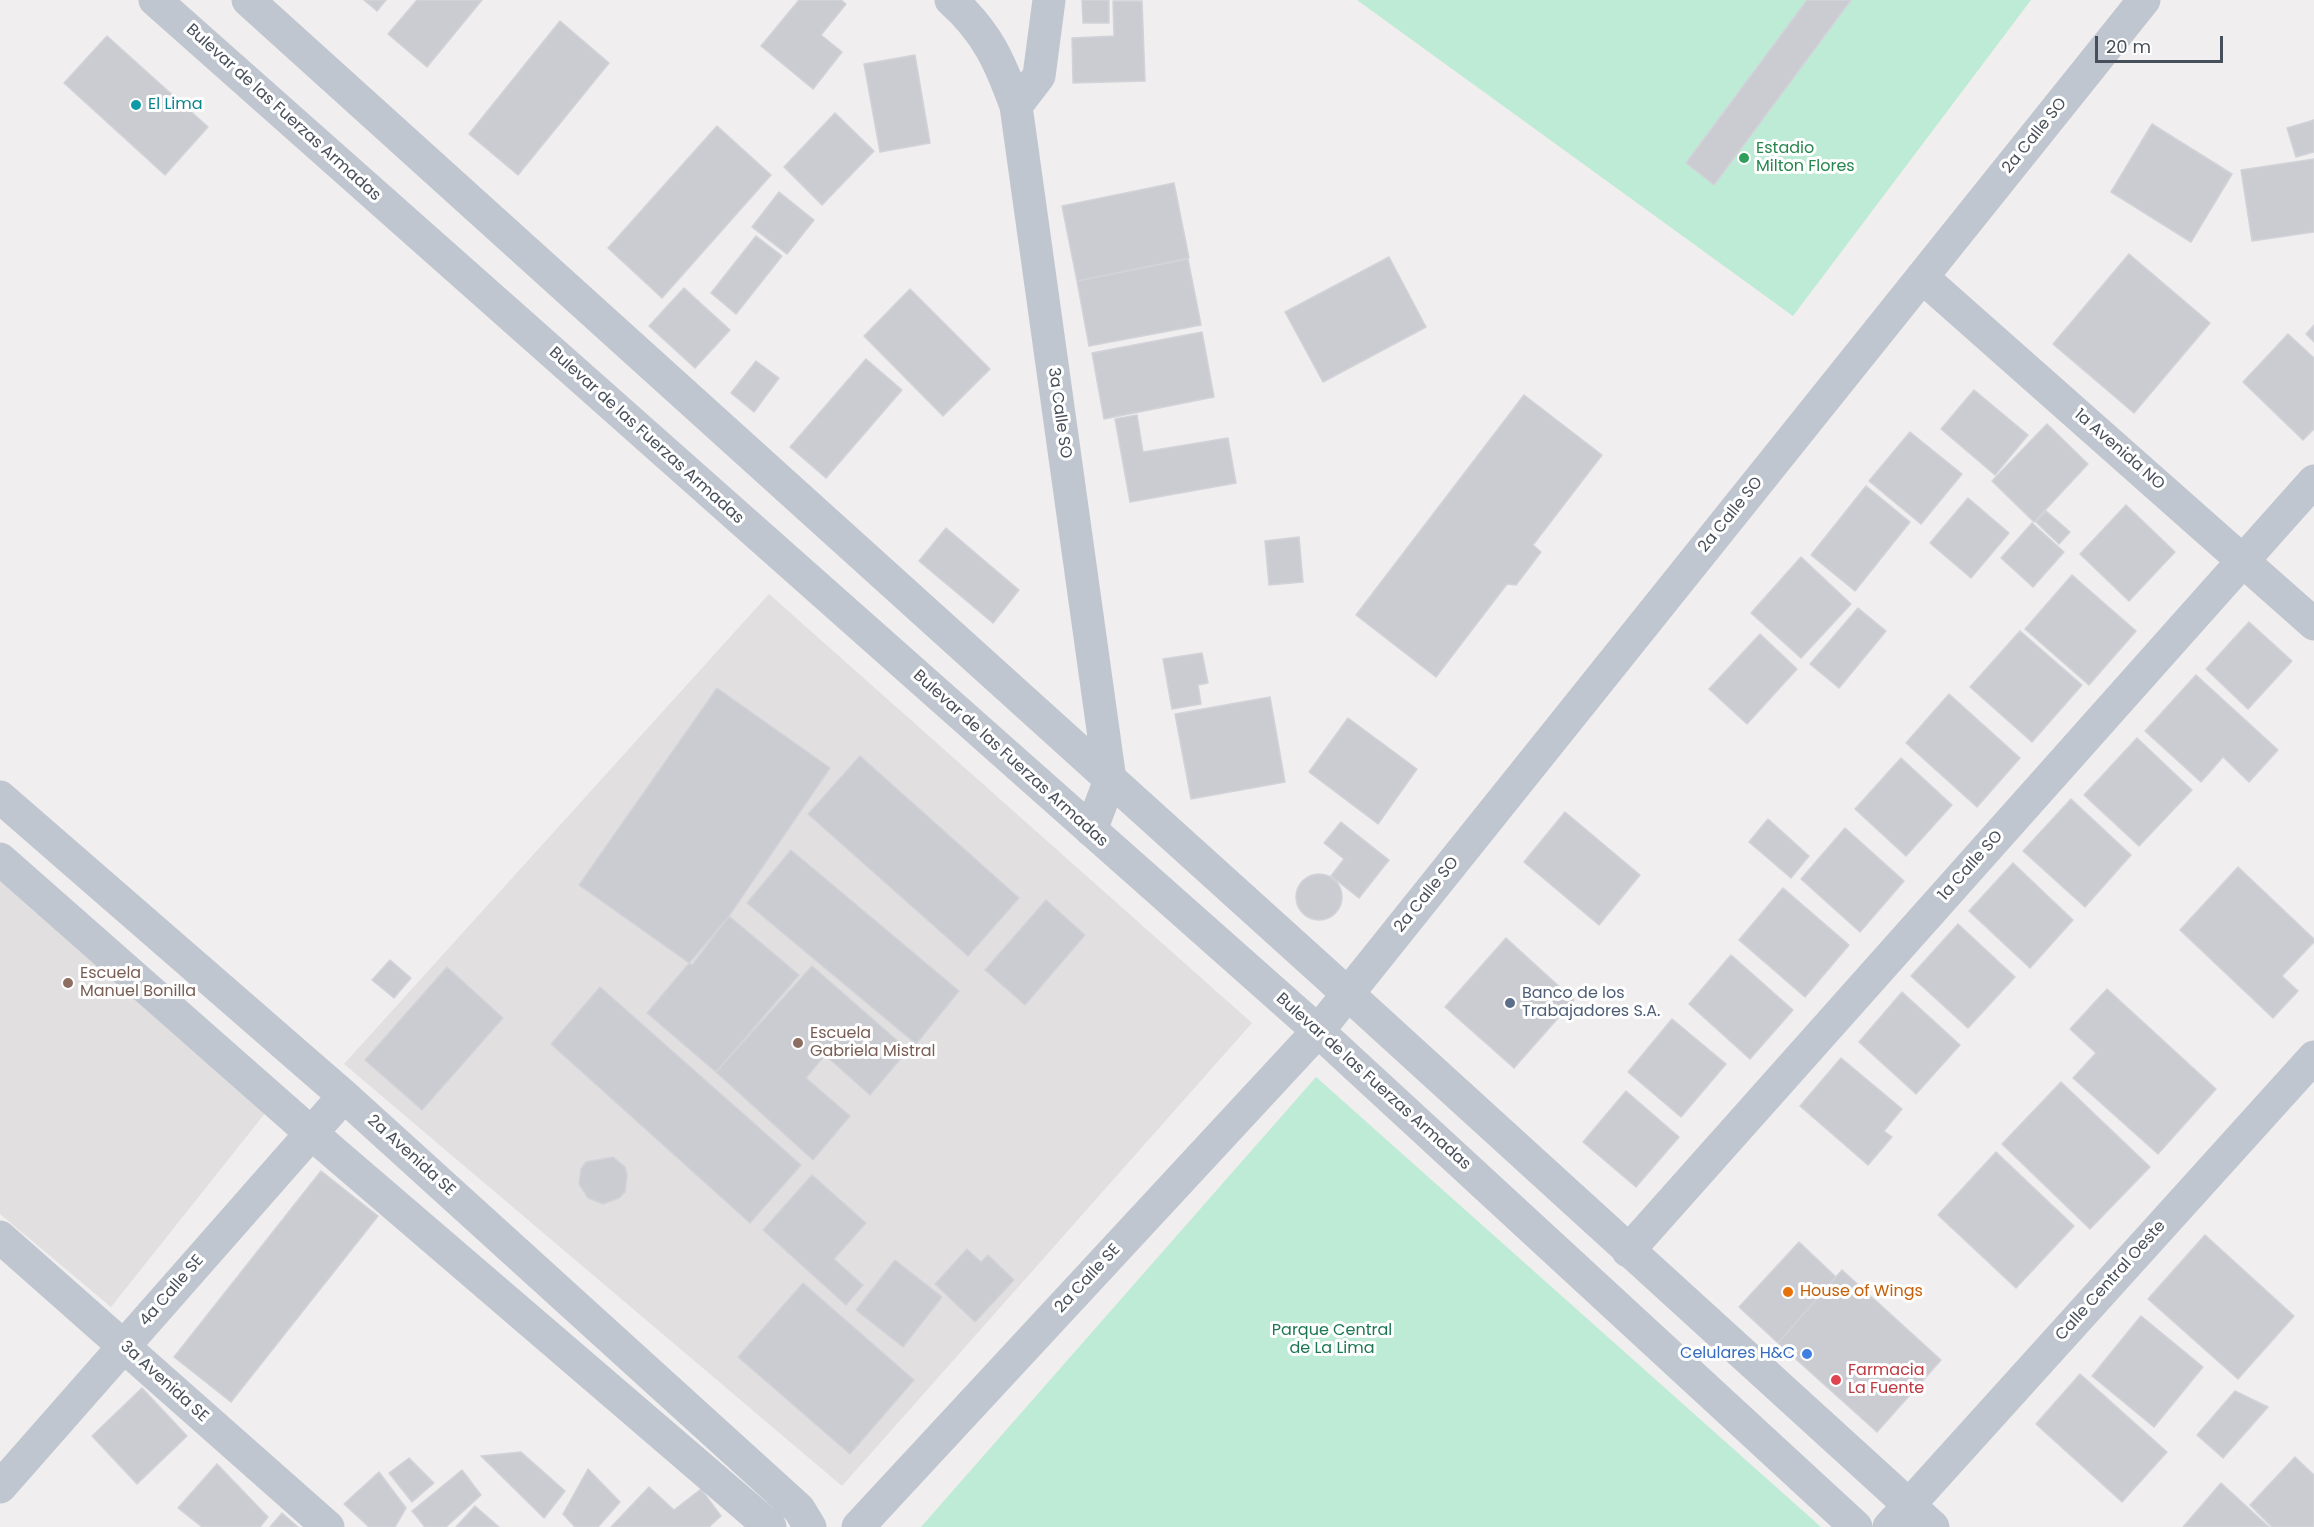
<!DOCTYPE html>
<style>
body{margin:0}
#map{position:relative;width:2314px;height:1527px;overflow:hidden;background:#f0eeee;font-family:Poppins,sans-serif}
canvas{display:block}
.scale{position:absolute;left:2095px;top:36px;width:128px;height:27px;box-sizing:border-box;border:3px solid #474f5a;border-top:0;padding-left:8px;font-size:18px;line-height:21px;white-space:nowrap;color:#474f5a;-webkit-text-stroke:4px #fff;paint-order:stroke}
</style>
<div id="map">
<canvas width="2314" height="1527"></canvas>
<div class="scale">20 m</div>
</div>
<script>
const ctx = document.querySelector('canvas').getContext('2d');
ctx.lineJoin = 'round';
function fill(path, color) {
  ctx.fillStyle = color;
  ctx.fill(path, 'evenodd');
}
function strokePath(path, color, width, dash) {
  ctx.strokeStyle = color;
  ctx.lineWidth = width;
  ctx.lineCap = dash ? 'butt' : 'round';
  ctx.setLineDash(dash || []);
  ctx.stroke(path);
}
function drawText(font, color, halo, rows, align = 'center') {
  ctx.font = font + ' Poppins,sans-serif';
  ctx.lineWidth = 6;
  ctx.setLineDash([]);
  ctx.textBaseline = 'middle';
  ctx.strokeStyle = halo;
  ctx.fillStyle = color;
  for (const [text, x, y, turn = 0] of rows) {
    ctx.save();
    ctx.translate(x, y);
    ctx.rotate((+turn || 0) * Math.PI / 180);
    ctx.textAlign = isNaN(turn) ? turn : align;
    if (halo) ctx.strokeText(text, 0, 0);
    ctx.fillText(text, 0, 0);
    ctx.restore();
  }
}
fill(new Path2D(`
 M 769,594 L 1252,1023 L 842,1486 L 344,1064 Z
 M 0,864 L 274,1102 L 111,1307 L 0,1214 Z`), '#e1dfdf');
fill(new Path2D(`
 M 1357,0 L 2031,0 L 1793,316 Z
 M 1316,1077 L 1821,1527 L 921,1527 Z`), '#beebd5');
const building = new Path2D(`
 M 364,0 L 386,0 L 377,11 Z
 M 417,0 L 482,0 L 427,67 L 388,34 Z
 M 799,0 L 841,0 L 846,4 L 821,35 L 842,52 L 813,89 L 761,46 Z
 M 1082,0 L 1109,0 L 1109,23 L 1083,23 Z
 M 1807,0 L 1851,0 L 1714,185 L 1686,163 Z
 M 1113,1 L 1142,1 L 1145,81 L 1073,83 L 1072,38 L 1114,36 Z
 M 560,21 L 609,63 L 518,175 L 469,134 Z
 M 107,36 L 208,127 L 165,175 L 64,83 Z
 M 915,55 L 930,143 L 880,152 L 864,64 Z
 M 835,113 L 874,151 L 822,205 L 784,167 Z
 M 2314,120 L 2314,152 L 2296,157 L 2287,128 Z
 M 2152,124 L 2232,174 L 2191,242 L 2111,192 Z
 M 717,126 L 771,175 L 662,298 L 608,248 Z
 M 2314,159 L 2314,232 L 2252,241 L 2241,170 Z
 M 1174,183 L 1189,258 L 1077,281 L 1062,206 Z
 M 779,192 L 814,220 L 787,254 L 752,227 Z
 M 756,236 L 782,256 L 736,314 L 711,293 Z
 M 2129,254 L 2210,323 L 2134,413 L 2053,344 Z
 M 1389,257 L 1426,327 L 1323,382 L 1285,312 Z
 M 1188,259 L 1201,325 L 1089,346 L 1077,281 Z
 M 684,288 L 730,330 L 695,368 L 649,326 Z
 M 910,289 L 990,369 L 943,416 L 864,336 Z
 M 2314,325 L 2314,342 L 2306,334 Z
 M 1202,332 L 1214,397 L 1104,419 L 1092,353 Z
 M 2288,334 L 2314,358 L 2314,429 L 2303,440 L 2243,382 Z
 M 866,359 L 902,390 L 826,478 L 790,447 Z
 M 756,361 L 779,378 L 754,412 L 731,393 Z
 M 1974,390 L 2028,435 L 1995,475 L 1941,429 Z
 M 1524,395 L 1602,455 L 1533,545 L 1541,552 L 1516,585 L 1507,584 L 1436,677 L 1356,615 Z
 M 1137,415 L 1143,452 L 1228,438 L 1236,483 L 1130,502 L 1115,419 Z
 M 2047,424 L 2088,464 L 2034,522 L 1992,481 Z
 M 1910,432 L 1962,474 L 1921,524 L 1869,481 Z
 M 1866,486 L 1910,522 L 1855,591 L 1811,555 Z
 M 1968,498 L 2009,533 L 1971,578 L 1930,543 Z
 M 2126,505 L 2175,552 L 2129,601 L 2080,554 Z
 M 2046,511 L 2070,532 L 2059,544 L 2036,522 Z
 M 2032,523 L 2064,552 L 2033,587 L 2001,558 Z
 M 946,528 L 1019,590 L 993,623 L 919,561 Z
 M 1299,537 L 1303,582 L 1269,585 L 1265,541 Z
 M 1801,557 L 1851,604 L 1801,658 L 1751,613 Z
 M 2072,575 L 2136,631 L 2089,685 L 2025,629 Z
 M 1858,608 L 1886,631 L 1839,688 L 1810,664 Z
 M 2249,622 L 2292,661 L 2248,709 L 2206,669 Z
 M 2020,631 L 2082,685 L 2032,742 L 1970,687 Z
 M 1760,634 L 1797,669 L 1747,724 L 1709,689 Z
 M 1202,653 L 1208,683 L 1198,685 L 1201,704 L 1172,709 L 1163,659 Z
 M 2196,675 L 2278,750 L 2249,782 L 2223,757 L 2201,782 L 2145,731 Z
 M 717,688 L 830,768 L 729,916 L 692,965 L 579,885 Z
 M 1949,694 L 2020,758 L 1977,807 L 1906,743 Z
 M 1270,697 L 1285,782 L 1191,799 L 1175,714 Z
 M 1348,718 L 1417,769 L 1378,824 L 1309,772 Z
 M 2137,738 L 2192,790 L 2139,846 L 2084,795 Z
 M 860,756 L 1019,898 L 968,956 L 808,814 Z
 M 1901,758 L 1952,805 L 1906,856 L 1855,809 Z
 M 2071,799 L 2131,855 L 2085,907 L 2023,851 Z
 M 1565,812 L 1640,875 L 1599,925 L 1524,862 Z
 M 1768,819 L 1809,856 L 1791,878 L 1749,842 Z
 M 1341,822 L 1389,860 L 1359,898 L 1331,876 L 1344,859 L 1324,843 Z
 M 1845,828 L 1904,881 L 1860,932 L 1801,879 Z
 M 791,850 L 959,991 L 916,1044 L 747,903 Z
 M 2013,863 L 2073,920 L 2030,968 L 1969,911 Z
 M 2238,867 L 2314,939 L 2314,942 L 2282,976 L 2298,991 L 2273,1018 L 2180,930 Z
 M1296 897a23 23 0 1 1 46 0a23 23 0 1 1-46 0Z
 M 1783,888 L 1849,945 L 1805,997 L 1739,940 Z
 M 1046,900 L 1085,935 L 1025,1005 L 985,970 Z
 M 729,916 L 799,975 L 716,1072 L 647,1013 Z
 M 1958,924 L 2015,977 L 1968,1028 L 1911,976 Z
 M 1506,938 L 1574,1000 L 1514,1068 L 1445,1007 Z
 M 1731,955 L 1793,1010 L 1750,1059 L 1689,1004 Z
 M 390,960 L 411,978 L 394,998 L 372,980 Z
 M 812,966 L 908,1050 L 870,1095 L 825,1055 L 806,1078 L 850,1116 L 813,1160 L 716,1072 Z
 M 447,967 L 503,1018 L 422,1110 L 365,1060 Z
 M 600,987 L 801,1165 L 750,1223 L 551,1044 Z
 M 2107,989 L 2216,1089 L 2158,1154 L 2073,1078 L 2096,1053 L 2070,1029 Z
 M 1902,992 L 1960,1045 L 1916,1094 L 1859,1042 Z
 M 1672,1019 L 1726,1064 L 1681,1117 L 1628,1072 Z
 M 1841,1058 L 1902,1109 L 1884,1131 L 1892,1137 L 1868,1165 L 1800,1106 Z
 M 2061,1082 L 2150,1167 L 2090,1229 L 2002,1144 Z
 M 1626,1091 L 1679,1137 L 1636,1187 L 1583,1142 Z
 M 1996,1152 L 2074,1226 L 2016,1288 L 1938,1215 Z
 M 613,1157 L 625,1167 L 627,1175 L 625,1192 L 619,1198 L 603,1204 L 588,1198 L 579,1184 L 581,1169 L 586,1162 Z
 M 321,1171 L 378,1216 L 231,1402 L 174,1357 Z
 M 812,1175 L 866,1223 L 834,1259 L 863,1285 L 846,1305 L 763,1230 Z
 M 2205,1235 L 2294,1316 L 2238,1379 L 2148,1299 Z
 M 1799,1242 L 1836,1277 L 1778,1343 L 1739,1307 Z
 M 967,1249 L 981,1262 L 988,1255 L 1014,1280 L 975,1322 L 935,1284 Z
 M 895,1260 L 942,1297 L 903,1347 L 856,1310 Z
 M 1842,1270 L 1941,1360 L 1877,1432 L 1778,1343 Z
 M 803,1283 L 914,1380 L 850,1454 L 738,1357 Z
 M 2141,1316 L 2203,1367 L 2154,1427 L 2092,1376 Z
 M 2080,1374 L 2167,1452 L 2122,1502 L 2036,1424 Z
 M 142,1388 L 187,1436 L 137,1484 L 92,1436 Z
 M 2235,1391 L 2268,1407 L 2223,1458 L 2197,1435 Z
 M 521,1452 L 565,1491 L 544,1518 L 481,1456 Z
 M 2295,1457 L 2314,1475 L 2314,1527 L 2272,1527 L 2250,1505 Z
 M 409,1458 L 434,1483 L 412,1502 L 389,1473 Z
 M 217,1464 L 268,1517 L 260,1527 L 202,1527 L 178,1508 Z
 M 588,1469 L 620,1502 L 598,1527 L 575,1527 L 563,1514 Z
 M 462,1470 L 481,1495 L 446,1527 L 425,1527 L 412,1511 Z
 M 379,1472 L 406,1508 L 395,1527 L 369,1527 L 344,1504 Z
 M 2221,1483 L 2269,1527 L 2183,1527 Z
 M 649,1487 L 674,1510 L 701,1489 L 721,1516 L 709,1527 L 611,1527 Z
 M 475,1506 L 499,1527 L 456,1527 Z
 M 282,1513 L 298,1527 L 270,1527 Z`);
fill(building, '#cbccd2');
strokePath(building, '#d2d3d9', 1.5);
strokePath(new Path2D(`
 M 951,0 C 987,32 1000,62 1016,106
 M 1049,0 L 1039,76 L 1016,106 L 1110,780 L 1091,830
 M 1922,277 L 2314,624
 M 0,797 L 344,1096 L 799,1509 L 810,1527
 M 0,859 L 311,1133 L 770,1527
 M 0,1237 L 328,1527
 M 1628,1251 L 2314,481
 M 0,1487 L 344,1096
 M 1909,1505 L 2314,1057
 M 858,1527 L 1318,1031 L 2144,0`), '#bfc6cf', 33);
strokePath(new Path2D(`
 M 155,0 L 1318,1031 L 1856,1527
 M 248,0 L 1348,994 L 1933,1527
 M 1889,1527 L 1909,1505`), '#bfc6cf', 33);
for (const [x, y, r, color] of [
 [136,105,6,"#0f9aa8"],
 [1744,158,6,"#2e9e5b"],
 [68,983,6,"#8d6e63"],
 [1510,1003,6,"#5c6f8a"],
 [798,1043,6,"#8d6e63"],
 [1788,1292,6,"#e8710a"],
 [1807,1354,6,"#3f7fe0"],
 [1836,1380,6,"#e0444e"]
]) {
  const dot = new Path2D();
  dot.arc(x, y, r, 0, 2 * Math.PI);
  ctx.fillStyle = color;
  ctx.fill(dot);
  strokePath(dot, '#fff', 2);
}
drawText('16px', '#0d838f', '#fff', [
 ["El Lima",148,105]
], 'left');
drawText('16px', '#474f5a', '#fff', [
 ["Bulevar de las Fuerzas Armadas",283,113,42],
 ["2a Calle SO",2035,136,-51],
 ["3a Calle SO",1059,413,82],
 ["Bulevar de las Fuerzas Armadas",646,436,42],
 ["1a Avenida NO",2119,450,41],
 ["2a Calle SO",1731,515,-51],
 ["Bulevar de las Fuerzas Armadas",1010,759,42],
 ["1a Calle SO",1971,866,-48],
 ["2a Calle SO",1427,895,-51],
 ["Bulevar de las Fuerzas Armadas",1373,1082,42],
 ["2a Avenida SE",411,1156,42],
 ["2a Calle SE",1088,1279,-47],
 ["Calle Central Oeste",2111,1281,-48],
 ["4a Calle SE",172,1291,-49],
 ["3a Avenida SE",164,1382,42]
]);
drawText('16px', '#27864d', '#fff', [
 ["Estadio",1756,149],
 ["Milton Flores",1756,167]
], 'left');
drawText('16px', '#785e54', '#fff', [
 ["Escuela",80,974],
 ["Manuel Bonilla",80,992],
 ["Escuela",810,1034],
 ["Gabriela Mistral",810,1052]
], 'left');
drawText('16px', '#4e5e75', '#fff', [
 ["Banco de los",1522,994],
 ["Trabajadores S.A.",1522,1012]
], 'left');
drawText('16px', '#c56008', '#fff', [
 ["House of Wings",1800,1292]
], 'left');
drawText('16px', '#1d7654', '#fff', [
 ["Parque Central",1332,1331],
 ["de La Lima",1332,1349]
]);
drawText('16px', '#366cbe', '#fff', [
 ["Celulares H&C",1795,1354]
], 'right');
drawText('16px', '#be3a42', '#fff', [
 ["Farmacia",1848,1371],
 ["La Fuente",1848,1389]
], 'left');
</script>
